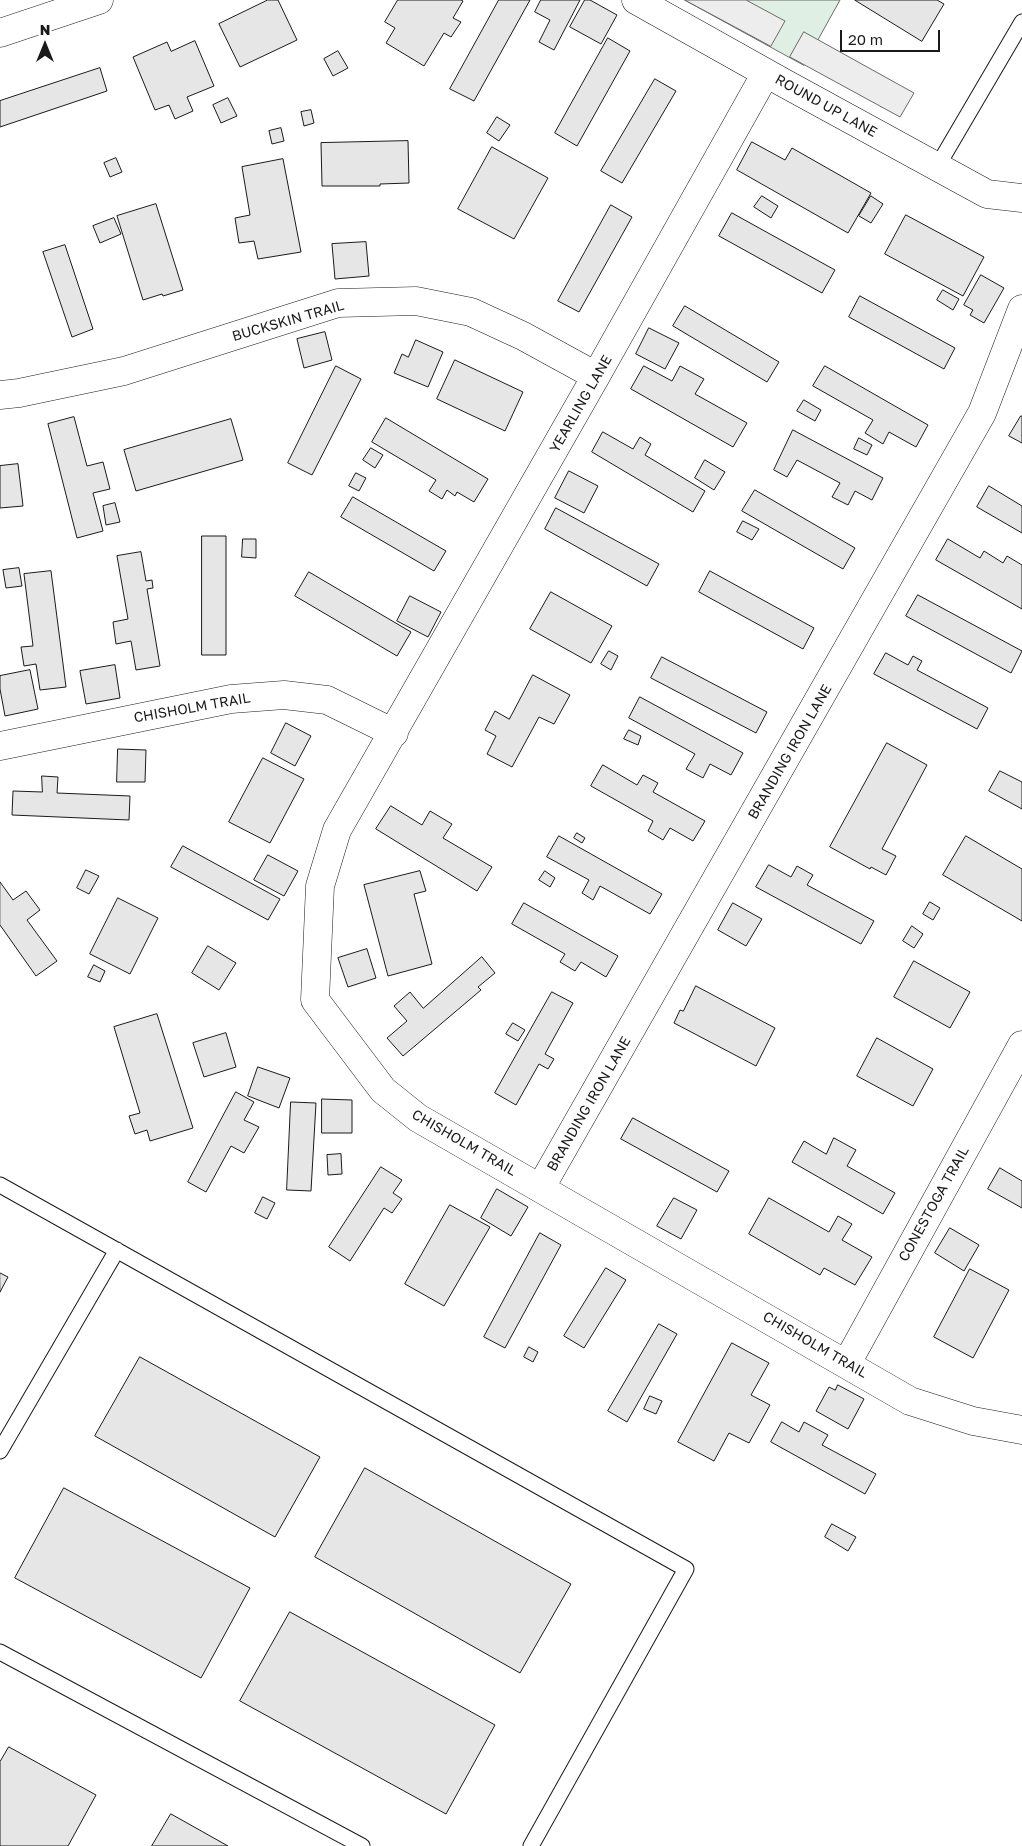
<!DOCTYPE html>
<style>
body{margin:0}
#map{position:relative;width:1022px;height:1846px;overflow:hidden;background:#fff;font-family:"Golos Text",sans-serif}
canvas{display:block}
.north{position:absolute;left:20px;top:20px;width:50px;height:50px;-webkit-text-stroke:4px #fff;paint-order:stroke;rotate:0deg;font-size:14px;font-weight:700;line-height:20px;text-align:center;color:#1a1a1a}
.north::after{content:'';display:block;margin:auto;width:18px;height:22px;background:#1a1a1a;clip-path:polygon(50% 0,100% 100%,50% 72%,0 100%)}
.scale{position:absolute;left:840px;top:30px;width:100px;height:22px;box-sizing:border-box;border:2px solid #1a1a1a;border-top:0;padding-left:6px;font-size:15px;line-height:18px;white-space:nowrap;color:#1a1a1a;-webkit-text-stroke:4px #fff;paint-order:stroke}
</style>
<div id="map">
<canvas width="1022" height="1846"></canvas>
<div class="north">N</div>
<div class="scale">20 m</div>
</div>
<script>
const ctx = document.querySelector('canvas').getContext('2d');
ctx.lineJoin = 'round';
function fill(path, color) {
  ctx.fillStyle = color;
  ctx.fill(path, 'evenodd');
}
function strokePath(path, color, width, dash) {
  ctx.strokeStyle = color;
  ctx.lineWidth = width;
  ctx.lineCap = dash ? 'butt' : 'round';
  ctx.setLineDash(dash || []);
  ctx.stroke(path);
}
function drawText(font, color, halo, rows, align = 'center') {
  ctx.font = font + ' "Golos Text",sans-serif';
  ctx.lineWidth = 4;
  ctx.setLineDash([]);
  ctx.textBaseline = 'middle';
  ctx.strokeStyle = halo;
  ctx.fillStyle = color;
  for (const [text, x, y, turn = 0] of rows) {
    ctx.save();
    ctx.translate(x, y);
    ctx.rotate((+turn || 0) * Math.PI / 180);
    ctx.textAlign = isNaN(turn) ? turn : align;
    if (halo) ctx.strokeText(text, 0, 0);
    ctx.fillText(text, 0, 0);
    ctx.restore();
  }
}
const green = new Path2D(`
 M 685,0 L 840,0 L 804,65 Z`);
fill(green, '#e0efe3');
strokePath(green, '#6a6a6a', 1);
const parking = new Path2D(`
 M 685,0 L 746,0 L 785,21 L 771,46 Z
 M 804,32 L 914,93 L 900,117 L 790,57 Z`);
fill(parking, '#ededed');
strokePath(parking, '#6a6a6a', 1);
const building = new Path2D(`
 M 268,0 L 278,0 L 297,40 L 240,67 L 219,24 Z
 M 398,0 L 461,0 L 463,1 L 453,18 L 461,22 L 451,37 L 444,33 L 424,66 L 386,43 L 395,28 L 385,22 Z
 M 499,0 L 530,0 L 474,101 L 450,89 Z
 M 541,0 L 580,0 L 554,50 L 539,42 L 550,20 L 535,12 Z
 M 585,0 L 590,0 L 617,15 L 601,44 L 570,27 Z
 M 855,0 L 937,0 L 944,4 L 922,41 Z
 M 608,38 L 630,51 L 577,146 L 555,133 Z
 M 195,41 L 214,86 L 187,97 L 193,111 L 175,119 L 169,105 L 155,110 L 133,57 L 167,42 L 171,51 Z
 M 338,51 L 348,68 L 333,76 L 324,59 Z
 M 100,68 L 107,91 L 0,127 L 0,101 Z
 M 655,79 L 676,91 L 622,183 L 601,171 Z
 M 228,98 L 237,116 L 221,123 L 213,105 Z
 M 311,110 L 314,123 L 304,126 L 301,112 Z
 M 497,117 L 510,125 L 499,141 L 487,133 Z
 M 281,128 L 284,141 L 272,144 L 269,131 Z
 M 408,141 L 409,183 L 380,184 L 380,186 L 322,186 L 321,143 Z
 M 752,142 L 785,160 L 792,148 L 871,193 L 848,233 L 737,170 Z
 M 492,147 L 548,178 L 514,239 L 458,209 Z
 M 116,158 L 122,172 L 110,177 L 104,163 Z
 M 283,159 L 301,252 L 258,259 L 254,241 L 239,243 L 235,218 L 250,215 L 242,167 Z
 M 762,196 L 778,206 L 771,218 L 754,207 Z
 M 871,196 L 883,204 L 871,223 L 859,216 Z
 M 156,204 L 183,290 L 163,296 L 162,294 L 143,300 L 117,216 Z
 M 611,205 L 632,217 L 579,312 L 558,301 Z
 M 732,213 L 835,270 L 822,293 L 719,236 Z
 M 906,215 L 984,257 L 963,296 L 885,254 Z
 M 114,218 L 121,234 L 100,243 L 93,226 Z
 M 366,242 L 369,276 L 335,279 L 332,244 Z
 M 65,245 L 93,329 L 72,337 L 43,252 Z
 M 981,275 L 1004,288 L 984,323 L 970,315 L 973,310 L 964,305 Z
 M 943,290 L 959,299 L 953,310 L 937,300 Z
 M 860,296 L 955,348 L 944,369 L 849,317 Z
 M 685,306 L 779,362 L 767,382 L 673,326 Z
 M 649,328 L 679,343 L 665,369 L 636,354 Z
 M 325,332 L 332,360 L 304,368 L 297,339 Z
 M 416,340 L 443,352 L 428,387 L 394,373 L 402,354 L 408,357 Z
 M 455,360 L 523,392 L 505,431 L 437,399 Z
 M 336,366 L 361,379 L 312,475 L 288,463 Z
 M 644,366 L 672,381 L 680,366 L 704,379 L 695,394 L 747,423 L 733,447 L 631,389 Z
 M 825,366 L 928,425 L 916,447 L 889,432 L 883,444 L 865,433 L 873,420 L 813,386 Z
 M 804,400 L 821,410 L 815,421 L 797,411 Z
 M 1021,416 L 1022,416 L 1022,443 L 1009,436 Z
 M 74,417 L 87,466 L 103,462 L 110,489 L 93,493 L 103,531 L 77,538 L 48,424 Z
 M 386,418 L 488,479 L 474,502 L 457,492 L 455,496 L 447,490 L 442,499 L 429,491 L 436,480 L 372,442 Z
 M 231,419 L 243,460 L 136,491 L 124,450 Z
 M 793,430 L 883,478 L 872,500 L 855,491 L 848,505 L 832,497 L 840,483 L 797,460 L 787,477 L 774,470 Z
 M 603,432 L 633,449 L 640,437 L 651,444 L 645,455 L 705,491 L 693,512 L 592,452 Z
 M 859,438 L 872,445 L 867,455 L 854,449 Z
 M 371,448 L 383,455 L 375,468 L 363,460 Z
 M 705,460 L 725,472 L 714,490 L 695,478 Z
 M 18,464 L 23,506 L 0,508 L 0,466 Z
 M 569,471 L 598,486 L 584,513 L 555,498 Z
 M 356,473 L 366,478 L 359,491 L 349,486 Z
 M 989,486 L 1022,506 L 1022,533 L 977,507 Z
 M 755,490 L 855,548 L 843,569 L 742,511 Z
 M 353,497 L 446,551 L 434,571 L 341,517 Z
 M 115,503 L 120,522 L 106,525 L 103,506 Z
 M 556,508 L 659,564 L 647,586 L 545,529 Z
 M 743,521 L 759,529 L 752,540 L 737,532 Z
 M 202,536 L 226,536 L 226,655 L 202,655 Z
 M 243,539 L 256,539 L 256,558 L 242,557 Z
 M 948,539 L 980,558 L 984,551 L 1003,563 L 1007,556 L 1022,565 L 1022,609 L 936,560 Z
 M 141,552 L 146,581 L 152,580 L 153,588 L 147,589 L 160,666 L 136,670 L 131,641 L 116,644 L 113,622 L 128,619 L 117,556 Z
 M 19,568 L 22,586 L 6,588 L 3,570 Z
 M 51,571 L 66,687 L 40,690 L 36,664 L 24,666 L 21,647 L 33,646 L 24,574 Z
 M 710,571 L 814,628 L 803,649 L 699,592 Z
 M 309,572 L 411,632 L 397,656 L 295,596 Z
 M 551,592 L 612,626 L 591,663 L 530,629 Z
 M 918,595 L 1022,651 L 1011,673 L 906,616 Z
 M 410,596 L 441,612 L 428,637 L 397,621 Z
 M 609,651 L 618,656 L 611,670 L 601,664 Z
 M 886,653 L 908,665 L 913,656 L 922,661 L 917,670 L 988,708 L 977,729 L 874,674 Z
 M 662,657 L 767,712 L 756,733 L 651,678 Z
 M 115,665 L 120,698 L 86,704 L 80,671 Z
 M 30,670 L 38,709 L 5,716 L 0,689 L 0,676 Z
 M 533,675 L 570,695 L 554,724 L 539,717 L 512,767 L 487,754 L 496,736 L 485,730 L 495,711 L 509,719 Z
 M 640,697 L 743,753 L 731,775 L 710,764 L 703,778 L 686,769 L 695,754 L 629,718 Z
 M 286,723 L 311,736 L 295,766 L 271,753 Z
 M 629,730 L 641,736 L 638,745 L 624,739 Z
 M 887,743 L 927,765 L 882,849 L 896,856 L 886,875 L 871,867 L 870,869 L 830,847 Z
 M 118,749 L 146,750 L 145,782 L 117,782 Z
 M 263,758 L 304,779 L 270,843 L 229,822 Z
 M 603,765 L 637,785 L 643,775 L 658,783 L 653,792 L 705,821 L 693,841 L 670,828 L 663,840 L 648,831 L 653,821 L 591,786 Z
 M 1000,771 L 1022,782 L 1022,809 L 989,791 Z
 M 42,776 L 58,777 L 57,793 L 130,796 L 129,820 L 12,815 L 13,791 L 42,792 Z
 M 391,806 L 422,825 L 430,811 L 452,824 L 443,838 L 492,867 L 477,891 L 376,829 Z
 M 577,833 L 585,838 L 582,843 L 574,838 Z
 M 559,836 L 662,894 L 650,914 L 600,886 L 593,900 L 582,893 L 589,880 L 547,857 Z
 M 966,836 L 1022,869 L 1022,921 L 943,875 Z
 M 183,846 L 280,899 L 268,920 L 171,867 Z
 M 268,855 L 298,871 L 284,896 L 254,880 Z
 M 769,865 L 791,877 L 797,866 L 813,875 L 807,885 L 874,921 L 861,944 L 756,887 Z
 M 86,870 L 99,876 L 89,894 L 77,888 Z
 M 420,871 L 426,891 L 414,894 L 432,964 L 388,976 L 364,885 Z
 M 545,871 L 555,878 L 550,887 L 539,880 Z
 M 0,882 L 13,900 L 26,891 L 40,910 L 27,920 L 57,961 L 36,976 L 0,925 Z
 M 118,898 L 158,918 L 130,974 L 90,954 Z
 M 930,902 L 940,908 L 933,920 L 923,914 Z
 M 524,903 L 618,956 L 606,977 L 581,962 L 575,971 L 560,962 L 565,954 L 512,924 Z
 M 733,903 L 762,919 L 746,946 L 718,930 Z
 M 912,926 L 923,934 L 914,948 L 903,941 Z
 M 208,946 L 236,963 L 219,990 L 192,973 Z
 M 367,949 L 376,978 L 348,987 L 338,958 Z
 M 482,957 L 495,973 L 478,987 L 481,990 L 403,1056 L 387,1038 L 407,1021 L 394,1006 L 410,992 L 423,1008 Z
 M 914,961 L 970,992 L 950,1028 L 894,997 Z
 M 94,965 L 105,971 L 100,982 L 88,977 Z
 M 696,986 L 775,1028 L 756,1066 L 674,1023 L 680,1010 L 683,1011 Z
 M 552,992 L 573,1003 L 545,1054 L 554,1059 L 548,1069 L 539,1064 L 516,1105 L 495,1093 Z
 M 157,1014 L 193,1128 L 150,1141 L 147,1130 L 135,1134 L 129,1116 L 140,1113 L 114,1027 Z
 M 513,1023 L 525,1030 L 518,1041 L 506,1034 Z
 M 226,1033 L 236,1067 L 204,1077 L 193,1043 Z
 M 877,1038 L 933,1069 L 913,1106 L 857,1076 Z
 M 258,1067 L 290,1078 L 279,1108 L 248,1096 Z
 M 236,1092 L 254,1102 L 244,1120 L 259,1127 L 244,1153 L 231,1146 L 206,1192 L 188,1182 Z
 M 322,1099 L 352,1100 L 352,1133 L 322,1133 Z
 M 291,1102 L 316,1103 L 311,1191 L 287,1190 Z
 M 633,1118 L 729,1171 L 717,1192 L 621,1139 Z
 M 834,1138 L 856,1150 L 847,1166 L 895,1193 L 883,1214 L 792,1162 L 804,1141 L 826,1154 Z
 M 341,1154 L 342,1174 L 328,1175 L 327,1155 Z
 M 381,1167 L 402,1180 L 393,1193 L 402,1199 L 392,1213 L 384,1208 L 350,1261 L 329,1247 Z
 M 1000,1168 L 1022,1181 L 1022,1208 L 988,1189 Z
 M 497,1189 L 528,1207 L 511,1236 L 481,1218 Z
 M 263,1197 L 275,1203 L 267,1219 L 255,1213 Z
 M 674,1198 L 697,1210 L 681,1239 L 657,1226 Z
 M 769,1198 L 829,1232 L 838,1216 L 852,1224 L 842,1240 L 872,1257 L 855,1285 L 824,1268 L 820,1275 L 749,1234 Z
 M 450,1205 L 490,1227 L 444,1306 L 405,1284 Z
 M 950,1228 L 979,1245 L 964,1271 L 935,1253 Z
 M 540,1233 L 561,1245 L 505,1348 L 484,1337 Z
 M 606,1268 L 626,1280 L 584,1348 L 564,1336 Z
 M 970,1269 L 1009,1290 L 973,1358 L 934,1337 Z
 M 0,1273 L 8,1277 L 0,1292 Z
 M 659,1324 L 677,1334 L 627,1422 L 608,1411 Z
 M 732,1343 L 769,1363 L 751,1395 L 770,1405 L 749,1443 L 729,1433 L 714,1461 L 678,1442 Z
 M 529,1347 L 538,1352 L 533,1362 L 524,1357 Z
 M 140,1357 L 320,1457 L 275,1537 L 95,1436 Z
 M 838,1385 L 864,1399 L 848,1429 L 816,1411 L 829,1387 L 835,1390 Z
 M 650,1396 L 662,1401 L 656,1414 L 644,1409 Z
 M 782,1422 L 799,1432 L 804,1422 L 828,1435 L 822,1445 L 876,1474 L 865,1494 L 771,1442 Z
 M 365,1468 L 571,1584 L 520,1673 L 315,1557 Z
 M 64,1488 L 250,1588 L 201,1678 L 15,1578 Z
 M 832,1524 L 856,1537 L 848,1551 L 825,1537 Z
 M 290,1612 L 495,1725 L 446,1814 L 240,1701 Z
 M 9,1747 L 96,1795 L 68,1846 L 0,1846 L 0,1762 Z
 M 171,1814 L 228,1846 L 152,1846 Z`);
fill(building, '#e6e6e6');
strokePath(building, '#1a1a1a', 1);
const service = new Path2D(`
 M 937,167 L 1022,22
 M 0,1185 L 686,1569 L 531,1846
 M 0,1451 L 117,1250
 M 0,1652 L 362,1846`);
const minor = new Path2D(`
 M 636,0 L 784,83 L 987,194 L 1022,198
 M 0,33 L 99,0
 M 766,73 L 596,376 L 337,830 L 320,886 L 315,1000 L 383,1090 L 418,1118 L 910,1401 L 973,1421 L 1022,1430
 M 0,395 L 19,393 L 124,371 L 338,303 L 416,301 L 471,312 L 523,336 L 596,376
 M 0,746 L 231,699 L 284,695 L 327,700 L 394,733
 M 541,1187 L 982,413 L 1022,309
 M 847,1363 L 1022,1045`);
strokePath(service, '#1a1a1a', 17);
strokePath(minor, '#1a1a1a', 29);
strokePath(service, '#fff', 15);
strokePath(minor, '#fff', 28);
drawText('14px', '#1a1a1a', '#fff', [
 ["ROUND UP LANE",826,106,29],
 ["BUCKSKIN TRAIL",288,321,-16],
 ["YEARLING LANE",581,404,-60],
 ["CHISHOLM TRAIL",192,708,-10],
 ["BRANDING IRON LANE",790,752,-60],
 ["BRANDING IRON LANE",589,1104,-60],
 ["CHISHOLM TRAIL",464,1143,30],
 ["CONESTOGA TRAIL",934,1204,-61],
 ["CHISHOLM TRAIL",815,1345,30]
]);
</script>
